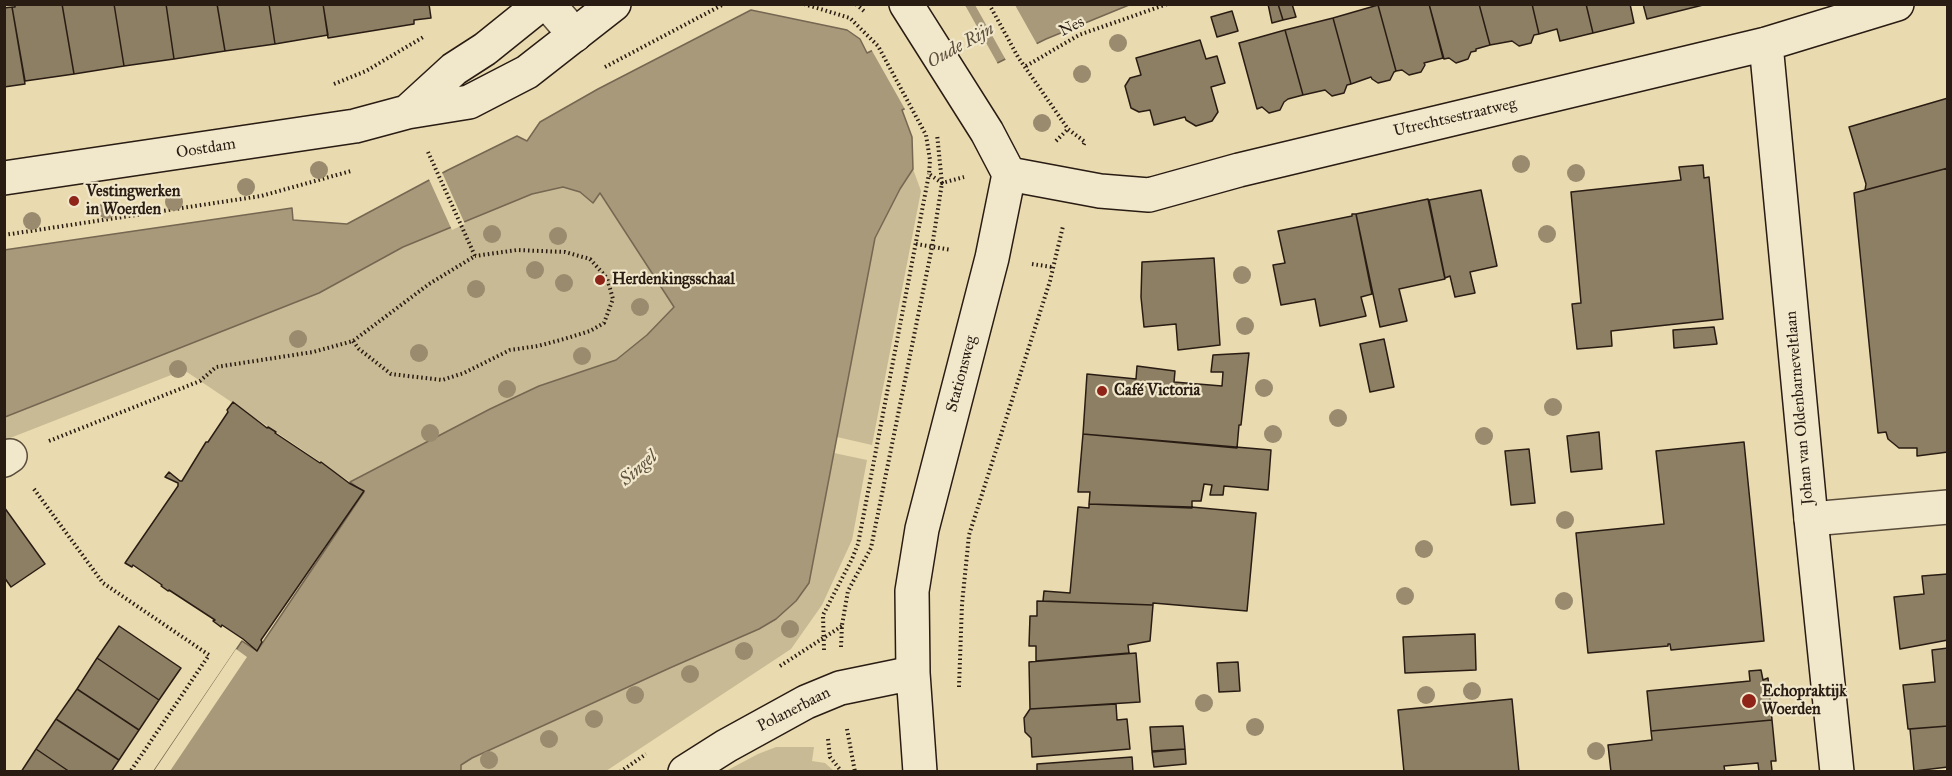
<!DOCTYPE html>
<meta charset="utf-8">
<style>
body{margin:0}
#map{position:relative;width:1952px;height:776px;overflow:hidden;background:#e9daaf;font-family:"IM FELL Great Primer",serif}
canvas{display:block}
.frame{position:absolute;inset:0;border:6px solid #291c13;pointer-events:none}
</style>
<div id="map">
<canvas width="1952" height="776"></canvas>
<div class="frame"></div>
</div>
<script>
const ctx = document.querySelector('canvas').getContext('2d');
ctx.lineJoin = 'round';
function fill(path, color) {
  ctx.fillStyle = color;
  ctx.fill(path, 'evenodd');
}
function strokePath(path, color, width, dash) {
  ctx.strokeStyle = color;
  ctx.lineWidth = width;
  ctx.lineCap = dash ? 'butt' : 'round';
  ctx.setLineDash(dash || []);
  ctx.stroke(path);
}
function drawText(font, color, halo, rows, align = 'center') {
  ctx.font = font + ' "IM FELL Great Primer",serif';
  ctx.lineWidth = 4.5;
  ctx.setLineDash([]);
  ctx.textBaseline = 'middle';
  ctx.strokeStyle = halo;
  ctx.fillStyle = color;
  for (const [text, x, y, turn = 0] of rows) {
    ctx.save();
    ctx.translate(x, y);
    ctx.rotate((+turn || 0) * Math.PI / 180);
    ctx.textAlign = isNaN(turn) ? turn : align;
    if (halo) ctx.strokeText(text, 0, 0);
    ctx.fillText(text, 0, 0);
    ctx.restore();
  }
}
fill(new Path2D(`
 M 913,169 L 921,191 L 872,445 L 837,437 L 875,238 L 900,189 Z
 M 563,186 L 580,192 L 593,202 L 599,192 L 674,307 L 647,335 L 616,360 L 539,386 L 490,409 L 350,482 L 184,370 L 10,438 L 5,442 L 5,417 L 319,293 L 403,247 L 476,216 L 532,194 Z
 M 834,453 L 867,460 L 852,540 L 822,605 L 791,649 L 606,771 L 461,772 L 461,765 L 472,758 L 672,667 L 759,629 L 809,583 Z
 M 776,747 L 814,747 L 812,761 L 825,763 L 834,771 L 726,771 L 758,754 Z`), '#c8ba94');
const water = new Path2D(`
 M 967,5 L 1129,5 L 1046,39 L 902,110 L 912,137 L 913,169 L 900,189 L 875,238 L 809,583 L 796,601 L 776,619 L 759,629 L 672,667 L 472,758 L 461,765 L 461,771 L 154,771 L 242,641 L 257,651 L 364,492 L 350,482 L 490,409 L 539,386 L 616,360 L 647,335 L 674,307 L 600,193 L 593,203 L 580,192 L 563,187 L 532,194 L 403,247 L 319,293 L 5,417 L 4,250 L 292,208 L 293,220 L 347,224 L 448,170 L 517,136 L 527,141 L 540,122 L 598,89 L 751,10 L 847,30 L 860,39 L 867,53 Z`);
fill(water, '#a8997a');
strokePath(water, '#756751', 1.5);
fill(new Path2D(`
 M 960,4 L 965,5 L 999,66 L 906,111 L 871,49 Z
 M 975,5 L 1015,5 L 1038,46 L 1007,62 Z
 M 441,170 L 465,224 L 452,230 L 428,177 Z
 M 236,649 L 247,657 L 170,771 L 154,771 Z`), '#e9daaf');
const building = new Path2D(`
 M 15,4 L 62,4 L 74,74 L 25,81 L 12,7 L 15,7 Z
 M 62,4 L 114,4 L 124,66 L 74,74 Z
 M 114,4 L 166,4 L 174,59 L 124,66 Z
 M 166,4 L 217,4 L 225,51 L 174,59 Z
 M 217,4 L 269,4 L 275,44 L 225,51 Z
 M 269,4 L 323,4 L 328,35 L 275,44 Z
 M 323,4 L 429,4 L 431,18 L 414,20 L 414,24 L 328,38 Z
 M 1268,4 L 1278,4 L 1283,20 L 1272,23 Z
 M 1278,4 L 1292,4 L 1296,17 L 1283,20 Z
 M 1429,4 L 1443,58 L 1424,63 L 1425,65 L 1421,72 L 1409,75 L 1402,70 L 1396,71 L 1378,5 Z
 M 1429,4 L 1479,4 L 1490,45 L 1476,49 L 1476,51 L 1471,52 L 1468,59 L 1456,63 L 1449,58 L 1444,59 Z
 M 1479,4 L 1532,4 L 1539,34 L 1534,35 L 1531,43 L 1519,46 L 1512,41 L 1490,45 Z
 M 1532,4 L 1586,4 L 1593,33 L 1560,41 L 1557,29 L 1539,34 Z
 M 1586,4 L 1630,4 L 1634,23 L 1593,33 Z
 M 1643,4 L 1703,4 L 1703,5 L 1647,19 Z
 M 1378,5 L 1396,71 L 1394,72 L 1390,80 L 1378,83 L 1372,79 L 1371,77 L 1351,84 L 1333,18 Z
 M 12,7 L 25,84 L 4,87 L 4,8 Z
 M 1232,11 L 1238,31 L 1217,37 L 1211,17 Z
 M 1333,18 L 1351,84 L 1347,85 L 1344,93 L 1332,96 L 1325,90 L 1303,95 L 1285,30 Z
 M 1285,30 L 1303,95 L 1288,99 L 1284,102 L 1280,110 L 1269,113 L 1262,107 L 1257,109 L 1239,43 Z
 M 1200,40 L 1206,59 L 1217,56 L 1225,83 L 1211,87 L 1218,112 L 1212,121 L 1196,126 L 1186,120 L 1185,117 L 1154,125 L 1150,110 L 1139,112 L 1131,108 L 1125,86 L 1130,78 L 1141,75 L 1136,58 Z
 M 1948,98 L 1948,168 L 1865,190 L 1866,184 L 1849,127 Z
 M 1703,165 L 1704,178 L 1709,177 L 1723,319 L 1611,331 L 1612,346 L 1577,349 L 1572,304 L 1581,303 L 1571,192 L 1681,180 L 1679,167 Z
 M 1948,168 L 1948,452 L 1917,456 L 1917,448 L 1899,448 L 1888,439 L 1886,432 L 1878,433 L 1854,193 Z
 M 1481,190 L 1497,266 L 1470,272 L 1475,293 L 1455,297 L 1450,276 L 1445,278 L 1429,200 Z
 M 1428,199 L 1445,279 L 1399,289 L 1407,321 L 1380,327 L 1356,214 Z
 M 1352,214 L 1356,214 L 1372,294 L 1361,297 L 1366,316 L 1320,326 L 1315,299 L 1281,305 L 1273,265 L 1285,263 L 1278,231 L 1352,216 Z
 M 1214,258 L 1220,345 L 1178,350 L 1176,324 L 1144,327 L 1141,297 L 1142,262 Z
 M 1714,327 L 1717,344 L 1674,348 L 1673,330 Z
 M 1384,339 L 1394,387 L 1370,392 L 1360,344 Z
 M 1249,353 L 1241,425 L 1239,425 L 1237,448 L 1083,434 L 1087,374 L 1136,379 L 1137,366 L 1175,371 L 1174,382 L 1222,386 L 1223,372 L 1211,372 L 1213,355 Z
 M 233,402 L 267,428 L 268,427 L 276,432 L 275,433 L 320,463 L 321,462 L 349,483 L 364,491 L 261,640 L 262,642 L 257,651 L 243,639 L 222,625 L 221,627 L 213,621 L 215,620 L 169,590 L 168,591 L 161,586 L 162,585 L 133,565 L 132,567 L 125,563 L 178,486 L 178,483 L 165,477 L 169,472 L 180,481 L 182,481 L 206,442 L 208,442 L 228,412 L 227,410 Z
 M 1599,432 L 1602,469 L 1571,472 L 1567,436 Z
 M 1083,434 L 1271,450 L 1268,490 L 1224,486 L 1223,495 L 1210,495 L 1212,485 L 1204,484 L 1201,501 L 1192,501 L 1192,508 L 1089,504 L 1090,492 L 1078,492 Z
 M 1744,442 L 1764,641 L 1671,650 L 1670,644 L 1668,644 L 1668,646 L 1588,653 L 1576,533 L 1664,524 L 1656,451 Z
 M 1529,449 L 1535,503 L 1511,505 L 1505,451 Z
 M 1089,504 L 1191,507 L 1256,513 L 1247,611 L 1153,603 L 1153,605 L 1043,601 L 1044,591 L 1070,593 L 1078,507 L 1089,508 Z
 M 4,507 L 45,564 L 11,587 L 4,577 Z
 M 1948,574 L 1948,640 L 1900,649 L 1894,597 L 1924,594 L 1922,576 Z
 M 1037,601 L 1153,605 L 1150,641 L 1128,645 L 1129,653 L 1036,661 L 1036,646 L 1029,646 L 1030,616 L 1037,616 Z
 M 119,626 L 181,668 L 159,700 L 97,658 Z
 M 1475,634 L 1476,670 L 1405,673 L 1403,637 Z
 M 1948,648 L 1948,726 L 1908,729 L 1903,685 L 1935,682 L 1932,650 Z
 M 1136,653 L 1140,702 L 1030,709 L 1029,662 Z
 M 97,658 L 159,700 L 139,730 L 77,689 Z
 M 1238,662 L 1240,691 L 1219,692 L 1217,663 Z
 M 1761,670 L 1763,680 L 1768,678 L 1772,720 L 1651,731 L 1647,691 L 1750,681 L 1749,671 Z
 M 77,689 L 139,730 L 119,760 L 56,719 Z
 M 1512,699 L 1519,772 L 1404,772 L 1398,710 Z
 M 1116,704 L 1117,720 L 1127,719 L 1130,749 L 1032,757 L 1031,738 L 1025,732 L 1024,718 L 1030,709 Z
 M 56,719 L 119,760 L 111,772 L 70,772 L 36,749 Z
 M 1772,720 L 1776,761 L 1771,761 L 1772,771 L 1759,772 L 1758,763 L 1724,766 L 1725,772 L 1611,772 L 1608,745 L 1652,740 L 1651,731 Z
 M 1183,726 L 1185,749 L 1152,751 L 1150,727 Z
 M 1948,726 L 1948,767 L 1914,771 L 1910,729 Z
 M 36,749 L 70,772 L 21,772 Z
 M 1185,749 L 1186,764 L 1154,767 L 1152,752 Z
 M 1132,757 L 1133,772 L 1037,772 L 1037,764 Z`);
fill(building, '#8d7f64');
strokePath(building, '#291c13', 1.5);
const street = new Path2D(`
 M 548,4 L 575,35
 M 4,460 L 10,456
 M 1811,519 L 1948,507`);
const secondary = new Path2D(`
 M 906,4 L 987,132 L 1009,174 L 992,258 L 922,529 L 912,591 L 913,673 L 920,772
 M 1766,44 L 1811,519 L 1837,772
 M 407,112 L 454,69 L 485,49 L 541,4
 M 1009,174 L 1100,191 L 1149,195 L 1239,170 L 1766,44 L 1897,4
 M 4,178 L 355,126 L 407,112 L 469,102 L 527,72 L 614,4
 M 685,772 L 726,746 L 806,702 L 840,688 L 913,673`);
strokePath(street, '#594c3a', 36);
strokePath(secondary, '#291c13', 36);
strokePath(new Path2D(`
 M 804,4 L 850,18 L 878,46 L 926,135 L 930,160 L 929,174 L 942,183 L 964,177
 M 856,4 L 865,12
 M 989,4 L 1018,57 L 1068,129 L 1085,142 L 1083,146
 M 1026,66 L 1079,35 L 1167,4
 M 605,67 L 724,4
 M 334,84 L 366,71 L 425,36
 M 1056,141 L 1068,129
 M 4,235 L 261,196 L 351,171
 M 916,244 L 951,250
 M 1032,264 L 1052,267
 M 353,341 L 359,349 L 391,374 L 442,380 L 464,373 L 510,350 L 538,346 L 564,339 L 590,331 L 604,323 L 613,299 L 607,278 L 590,259 L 565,252 L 517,250 L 475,256
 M 49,441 L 200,381 L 216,367 L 313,352 L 353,341 L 429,284 L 475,256 L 428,152
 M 34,489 L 103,583 L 209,655 L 130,772
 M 841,647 L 842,625 L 848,591 L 871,548 L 932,247 L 942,183 L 937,134
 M 824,650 L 823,615 L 852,559 L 858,544 L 929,174
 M 780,666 L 842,626
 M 959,687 L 962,604 L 969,535 L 1050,281 L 1063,226
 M 847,729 L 855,772
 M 828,739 L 830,757 L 842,772
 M 620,772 L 646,754`), '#291c13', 4, [1.5, 3]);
strokePath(street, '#f1e7cb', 33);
strokePath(secondary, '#f1e7cb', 33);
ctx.fillStyle = '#9a8b6f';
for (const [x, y] of [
 [1118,43],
 [1082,74],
 [1042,123],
 [1521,164],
 [319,170],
 [1576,173],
 [246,187],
 [174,202],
 [107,210],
 [32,221],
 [492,234],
 [1547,234],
 [558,236],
 [535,270],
 [1242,275],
 [564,283],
 [476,289],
 [640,307],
 [1245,326],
 [298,339],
 [419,353],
 [582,356],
 [178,369],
 [1264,388],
 [507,389],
 [1553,407],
 [1338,418],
 [430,433],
 [1273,434],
 [1484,436],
 [1565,520],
 [1424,549],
 [1405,596],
 [1564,601],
 [790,629],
 [744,651],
 [690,674],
 [1472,691],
 [635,695],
 [1426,695],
 [1204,703],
 [594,719],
 [1255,727],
 [549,739],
 [1596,751],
 [489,760]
]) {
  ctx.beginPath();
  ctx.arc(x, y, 9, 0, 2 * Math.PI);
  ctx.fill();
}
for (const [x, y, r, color] of [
 [74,201,6,"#8f2418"],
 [600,280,6,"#8f2418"],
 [1102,391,6,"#8f2418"],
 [1749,701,8,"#8f2418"]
]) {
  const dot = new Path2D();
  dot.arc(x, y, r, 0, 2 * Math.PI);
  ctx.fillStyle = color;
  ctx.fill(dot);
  strokePath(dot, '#f1e7cb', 2);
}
drawText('16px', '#291c13', '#f1e7cb', [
 ["Nes",1072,27,-26],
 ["Utrechtsestraatweg",1455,118,-13],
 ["Oostdam",206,149,-9],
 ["Stationsweg",962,374,-75],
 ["Johan van Oldenbarneveltlaan",1800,408,-95],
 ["Polanerbaan",794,710,-27]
]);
drawText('bold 16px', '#291c13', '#f1e7cb', [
 ["Vestingwerken",86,192],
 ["in Woerden",86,210],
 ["Herdenkingsschaal",612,280],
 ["Café Victoria",1114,391],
 ["Echopraktijk",1762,692],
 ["Woerden",1762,710]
], 'left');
drawText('italic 18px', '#5c4e3c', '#f1e7cb', [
 ["Oude Rijn",961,46,-29],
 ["Singel",639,469,-41]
]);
</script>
